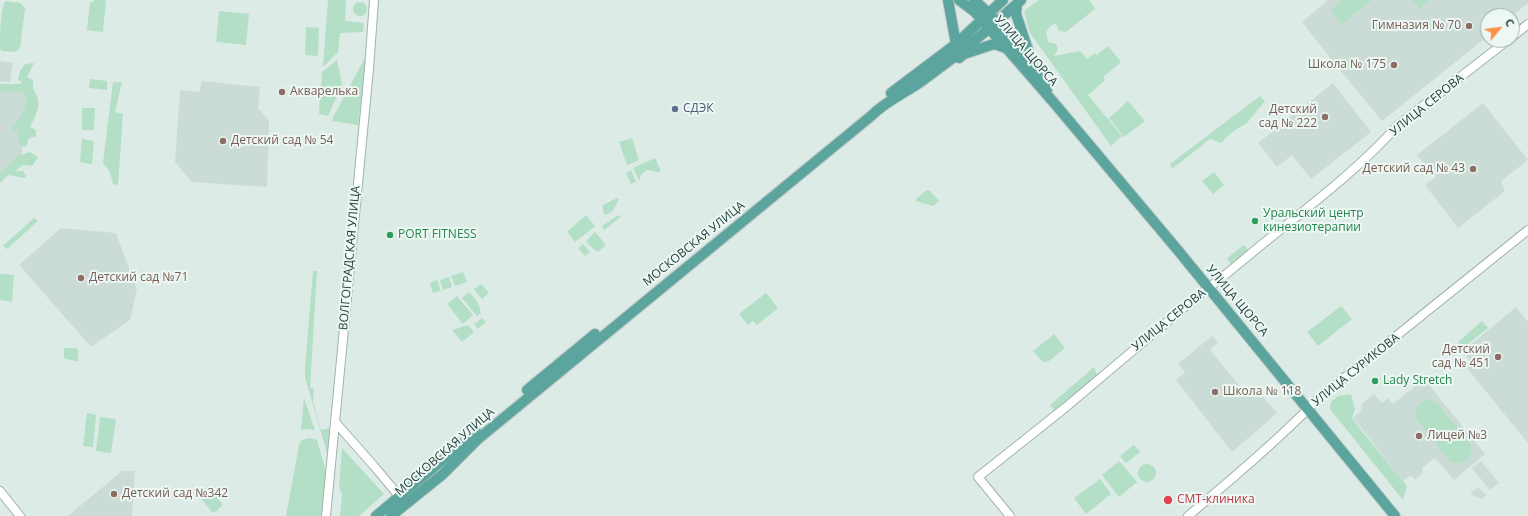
<!DOCTYPE html>
<meta charset="utf-8">
<style>
body{margin:0}
#map{position:relative;width:1528px;height:516px;overflow:hidden;background:#ddebe6;font-family:"Open Sans",sans-serif}
canvas{display:block}
.north{position:absolute;left:1480px;top:8px;width:40px;height:40px;box-sizing:border-box;background:#edf7f4;border:1px solid #9aaca9;border-radius:50%;rotate:61deg;font-size:11px;font-weight:700;line-height:16px;text-align:center;color:#1d3b38}
.north::after{content:'';display:block;margin:auto;width:14px;height:18px;background:#ff9046;clip-path:polygon(50% 0,100% 100%,50% 72%,0 100%)}
</style>
<div id="map">
<canvas width="1528" height="516"></canvas>
<div class="north">С</div>
</div>
<script>
const ctx = document.querySelector('canvas').getContext('2d');
ctx.lineJoin = 'round';
function fill(path, color) {
  ctx.fillStyle = color;
  ctx.fill(path, 'evenodd');
}
function strokePath(path, color, width, dash) {
  ctx.strokeStyle = color;
  ctx.lineWidth = width;
  ctx.lineCap = dash ? 'butt' : 'round';
  ctx.setLineDash(dash || []);
  ctx.stroke(path);
}
function drawText(font, color, halo, rows, align = 'center') {
  ctx.font = font + ' "Open Sans",sans-serif';
  ctx.lineWidth = 4;
  ctx.setLineDash([]);
  ctx.textBaseline = 'middle';
  ctx.strokeStyle = halo;
  ctx.fillStyle = color;
  for (const [text, x, y, turn = 0] of rows) {
    ctx.save();
    ctx.translate(x, y);
    ctx.rotate((+turn || 0) * Math.PI / 180);
    ctx.textAlign = isNaN(turn) ? turn : align;
    if (halo) ctx.strokeText(text, 0, 0);
    ctx.fillText(text, 0, 0);
    ctx.restore();
  }
}
fill(new Path2D(`
 M 1328,0 L 1528,0 L 1528,3 L 1512,16 L 1488,16 L 1488,36 L 1382,121 L 1327,54 L 1302,22 Z
 M 0,61 L 13,63 L 10,82 L 0,81 Z
 M 202,81 L 260,87 L 258,108 L 269,121 L 267,187 L 192,182 L 175,162 L 180,90 L 199,92 Z
 M 1333,83 L 1371,132 L 1311,179 L 1292,155 L 1277,167 L 1258,143 Z
 M 0,84 L 27,88 L 21,163 L 0,183 Z
 M 1483,103 L 1528,160 L 1501,181 L 1505,191 L 1458,228 L 1425,185 L 1436,177 L 1417,155 Z
 M 61,228 L 116,233 L 137,290 L 130,320 L 91,347 L 19,265 Z
 M 1516,307 L 1528,322 L 1528,443 L 1466,367 L 1471,362 L 1463,351 Z
 M 1212,336 L 1218,342 L 1210,350 L 1247,395 L 1256,389 L 1277,413 L 1232,452 L 1176,380 L 1185,372 L 1178,364 Z
 M 1424,379 L 1485,454 L 1454,480 L 1435,458 L 1422,468 L 1423,473 L 1415,480 L 1411,475 L 1403,481 L 1353,418 L 1362,410 L 1361,405 L 1374,394 L 1382,403 L 1388,398 L 1393,404 Z
 M 1481,461 L 1499,483 L 1490,490 L 1472,468 Z
 M 122,471 L 135,471 L 132,516 L 68,516 Z
 M 1478,487 L 1486,495 L 1482,499 L 1470,494 Z`), '#cbdbd6');
fill(new Path2D(`
 M 94,0 L 106,0 L 103,32 L 87,30 L 90,2 L 93,2 Z
 M 328,0 L 346,0 L 345,21 L 364,23 L 363,32 L 340,33 L 338,52 L 323,67 Z
 M 1039,0 L 1089,0 L 1095,9 L 1066,32 L 1059,31 L 1056,24 L 1051,25 L 1046,32 L 1048,42 L 1056,44 L 1058,49 L 1054,56 L 1080,51 L 1087,59 L 1095,53 L 1097,55 L 1108,46 L 1121,62 L 1103,77 L 1105,80 L 1088,95 L 1122,136 L 1111,146 L 1030,33 L 1024,11 Z
 M 1343,0 L 1371,0 L 1342,24 L 1331,10 Z
 M 1412,0 L 1430,0 L 1420,9 Z
 M 6,1 L 20,3 L 25,8 L 20,48 L 16,52 L 2,51 L 0,49 C 0,38 0,8 6,1 Z
 M353 9a7 7 0 1 1 14 0a7 7 0 1 1-14 0Z
 M 219,11 L 249,14 L 246,45 L 216,42 Z
 M 306,27 L 319,28 L 318,56 L 305,55 Z
 M 367,54 L 358,125 L 331,121 Z
 M 337,60 L 342,84 L 328,116 L 319,114 L 322,72 Z
 M 34,63 L 27,77 L 33,80 L 33,89 C 43,102 37,114 30,127 L 36,130 L 36,136 L 28,139 L 27,147 L 20,145 L 17,128 L 12,132 C 10,124 18,122 21,116 C 25,110 26,104 26,96 L 22,92 L 0,91 L 0,84 L 20,84 L 22,83 L 18,79 L 20,71 L 25,64 Z
 M 90,79 L 107,81 L 107,90 L 89,88 Z
 M 113,82 L 122,82 L 115,112 L 123,114 L 118,185 L 113,184 L 110,172 L 103,163 Z
 M 1260,96 L 1265,101 L 1247,123 L 1232,132 L 1221,143 L 1210,139 L 1172,169 L 1170,164 Z
 M 1128,101 L 1145,121 L 1124,137 L 1109,118 Z
 M 82,108 L 95,108 L 94,130 L 82,130 Z
 M 632,138 L 639,160 L 627,165 L 619,142 Z
 M 82,139 L 94,141 L 92,164 L 80,162 Z
 M 30,152 L 38,157 L 32,166 L 23,165 L 15,171 L 23,171 L 26,176 L 25,178 L 8,175 L 0,183 L 0,174 L 18,156 Z
 M 655,158 L 661,171 L 658,172 L 647,170 L 642,174 L 639,180 L 633,168 Z
 M 631,170 L 636,182 L 631,184 L 626,173 Z
 M 1214,172 L 1224,185 L 1213,194 L 1202,181 Z
 M 927,190 L 930,191 L 939,201 L 933,206 L 916,201 L 917,198 Z
 M 617,198 L 619,199 L 612,212 L 605,215 L 603,212 L 603,205 Z
 M 586,215 L 595,226 L 575,242 L 567,232 Z
 M 618,215 L 621,217 L 604,230 L 602,226 Z
 M 34,218 L 38,221 L 7,249 L 3,246 Z
 M 595,232 L 606,245 L 598,252 L 596,250 L 594,250 L 586,241 Z
 M 583,244 L 590,252 L 585,256 L 578,248 Z
 M 1244,245 L 1248,250 L 1231,264 L 1227,258 Z
 M 313,271 L 317,271 L 310,388 L 314,389 L 313,401 L 321,430 L 331,428 L 329,460 L 305,377 L 305,367 Z
 M 463,272 L 467,282 L 455,286 L 451,276 Z
 M 0,274 L 14,275 L 12,302 L 0,300 Z
 M 449,277 L 452,287 L 443,290 L 440,280 Z
 M 437,280 L 441,291 L 433,293 L 430,283 Z
 M 481,284 L 489,293 L 482,299 L 474,289 Z
 M 469,292 L 478,303 L 481,313 L 477,316 L 462,298 Z
 M 766,293 L 778,308 L 757,325 L 753,321 L 748,325 L 739,314 Z
 M 457,296 L 473,315 L 463,324 L 447,304 Z
 M 1341,306 L 1352,319 L 1318,346 L 1307,332 Z
 M 482,318 L 486,322 L 478,329 L 474,324 Z
 M 1482,321 L 1488,328 L 1463,348 L 1458,342 Z
 M 468,325 L 474,332 L 462,342 L 452,330 Z
 M 1054,334 L 1065,348 L 1049,361 L 1043,362 L 1033,351 Z
 M 64,348 L 73,348 L 78,349 L 78,362 L 64,358 Z
 M 1094,367 L 1097,375 L 1055,412 L 1050,405 Z
 M 1351,394 L 1355,409 L 1352,417 L 1360,429 L 1407,486 L 1403,500 L 1330,409 L 1331,402 L 1338,396 Z
 M 304,398 L 315,430 L 308,429 L 301,430 Z
 M 1430,400 L 1435,402 L 1439,405 L 1470,444 C 1475,458 1463,468 1450,461 L 1417,420 C 1413,409 1419,401 1430,400 Z
 M 87,413 L 96,415 L 93,447 L 83,446 Z
 M 100,417 L 116,419 L 111,453 L 96,451 Z
 M 309,438 L 317,440 L 326,472 L 324,516 L 286,516 L 299,445 L 302,440 Z
 M 1134,445 L 1140,452 L 1126,463 L 1120,456 Z
 M 342,448 L 384,494 L 359,516 L 340,516 L 342,494 L 339,487 Z
 M 1119,461 L 1137,482 L 1119,497 L 1102,475 Z
 M1138 473a9 9 0 1 1 18 0a9 9 0 1 1-18 0Z
 M 1100,479 L 1111,494 L 1086,514 L 1074,498 Z
 M 207,487 L 209,487 L 222,504 L 222,506 L 214,513 L 212,512 L 198,495 L 199,493 Z`), '#b2dfc5');
const minor = new Path2D(`
 M 1512,37 L 1528,24
 M 336,423 L 374,466 L 399,496
 M 0,491 L 20,516
 M 326,516 L 369,69 L 374,0
 M 1010,516 L 978,477 L 1066,407 L 1199,295 C 1224,277 1246,257 1270,238 C 1312,204 1362,166 1397,126 L 1508,40
 M 1188,516 C 1233,478 1278,440 1319,398 L 1528,230`);
const major = new Path2D(`
 M 948,0 L 956,44
 M 959,0 L 975,12 L 1055,104 L 1176,248 L 1395,516
 M 974,0 C 989,12 1001,27 1013,41 C 1025,57 1037,72 1047,90
 M 1017,4 L 1016,14 L 1032,62
 M 959,58 L 964,54 L 994,44 L 1006,48
 M 891,93 L 956,44 L 1003,0
 M 527,390 L 595,334
 M 376,516 L 476,432
 M 391,516 L 443,474 L 478,439 L 871,116 C 888,99 908,92 926,78 C 959,54 991,28 1021,0`);
strokePath(minor, '#a0b3ae', 10);
strokePath(major, '#c0c8c7', 12);
strokePath(minor, '#fff', 8);
strokePath(major, '#5ca59e', 10);
for (const [x, y, r, color] of [
 [1469,26,4,"#8d6e63"],
 [1394,65,4,"#8d6e63"],
 [282,92,4,"#8d6e63"],
 [675,109,4,"#5c6f8a"],
 [1325,117,4,"#8d6e63"],
 [223,141,4,"#8d6e63"],
 [1473,169,4,"#8d6e63"],
 [1255,221,4,"#2e9e5b"],
 [390,235,4,"#2e9e5b"],
 [81,278,4,"#8d6e63"],
 [1498,357,4,"#8d6e63"],
 [1375,381,4,"#2e9e5b"],
 [1215,392,4,"#8d6e63"],
 [1419,436,4,"#8d6e63"],
 [114,494,4,"#8d6e63"],
 [1168,500,5,"#e0444e"]
]) {
  const dot = new Path2D();
  dot.arc(x, y, r, 0, 2 * Math.PI);
  ctx.fillStyle = color;
  ctx.fill(dot);
  strokePath(dot, '#edf7f4', 1.5);
}
drawText('12px', '#785e54', '#edf7f4', [
 ["Гимназия № 70",1461,26,"right"],
 ["Школа № 175",1386,65,"right"],
 ["Акварелька",290,92],
 ["Детский",1317,110,"right"],
 ["сад № 222",1317,124,"right"],
 ["Детский сад № 54",231,141],
 ["Детский сад № 43",1465,169,"right"],
 ["Детский сад №71",89,278],
 ["Детский",1490,350,"right"],
 ["сад № 451",1490,364,"right"],
 ["Школа № 118",1223,392],
 ["Лицей №3",1427,436],
 ["Детский сад №342",122,494]
], 'left');
drawText('12px', '#1d3b38', '#edf7f4', [
 ["УЛИЦА ЩОРСА",1026,51,49],
 ["УЛИЦА СЕРОВА",1427,105,-39],
 ["МОСКОВСКАЯ УЛИЦА",694,244,-39],
 ["ВОЛГОГРАДСКАЯ УЛИЦА",350,258,-85],
 ["УЛИЦА ЩОРСА",1237,301,50],
 ["УЛИЦА СЕРОВА",1169,320,-39],
 ["УЛИЦА СУРИКОВА",1356,370,-39],
 ["МОСКОВСКАЯ УЛИЦА",445,452,-41]
]);
drawText('12px', '#4e5e75', '#edf7f4', [
 ["СДЭК",683,109]
], 'left');
drawText('12px', '#27864d', '#edf7f4', [
 ["Уральский центр",1263,214],
 ["кинезиотерапии",1263,228],
 ["PORT FITNESS",398,235],
 ["Lady Stretch",1383,381]
], 'left');
drawText('12px', '#be3a42', '#edf7f4', [
 ["СМТ-клиника",1177,500]
], 'left');
</script>
